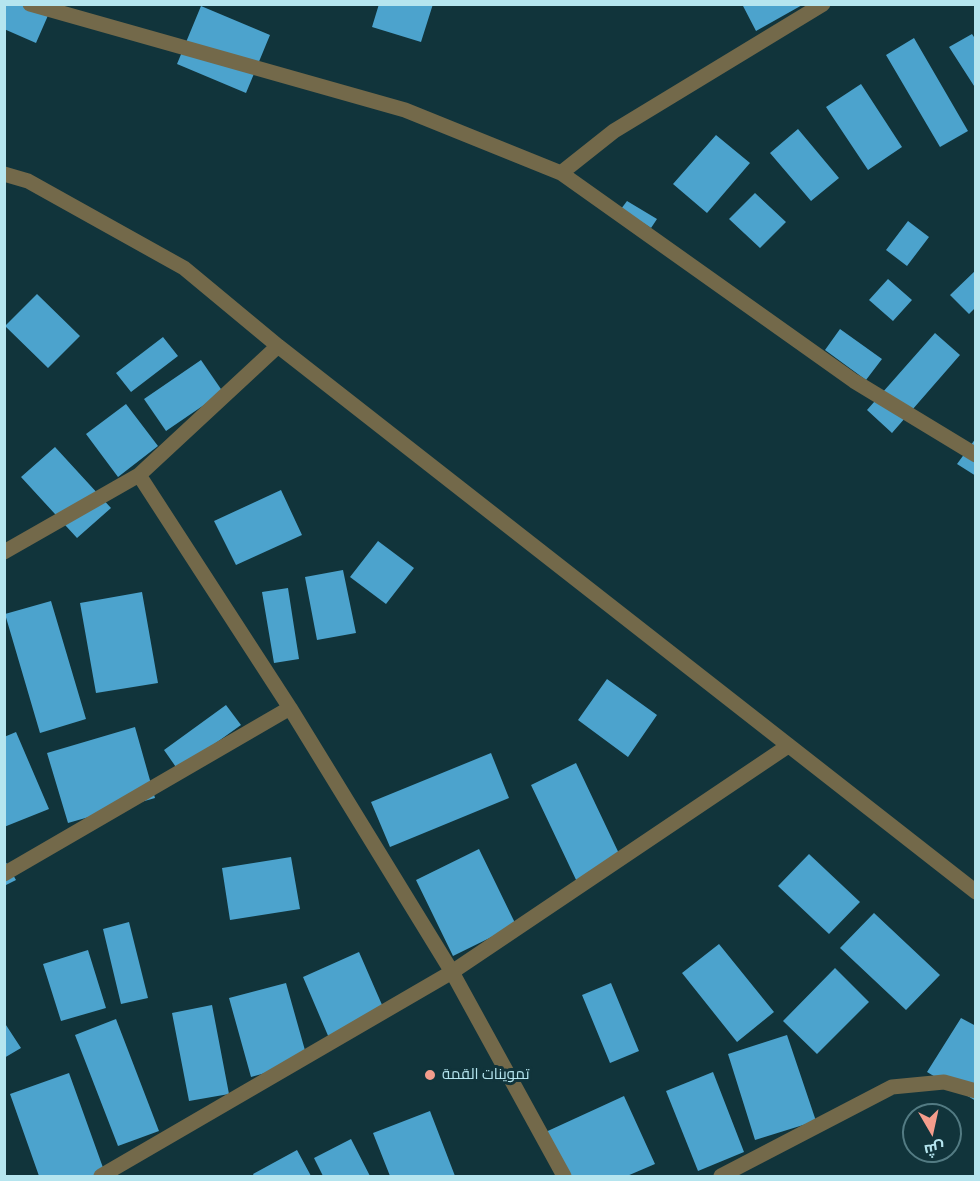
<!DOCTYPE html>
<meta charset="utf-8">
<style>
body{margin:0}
#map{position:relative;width:980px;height:1181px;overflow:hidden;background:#11343b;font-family:"Roboto Condensed",Cairo,sans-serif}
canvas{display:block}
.frame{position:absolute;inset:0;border:6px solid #b5e5ef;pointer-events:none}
.north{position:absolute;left:902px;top:1103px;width:60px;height:60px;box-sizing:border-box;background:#11343b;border:2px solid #537b83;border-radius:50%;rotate:171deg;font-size:16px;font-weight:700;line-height:24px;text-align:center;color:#b5e5ef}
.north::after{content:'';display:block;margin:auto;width:21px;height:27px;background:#f49d8c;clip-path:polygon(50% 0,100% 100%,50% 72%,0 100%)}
</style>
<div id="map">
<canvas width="980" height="1181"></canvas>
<div class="frame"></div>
<div class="north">ش</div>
</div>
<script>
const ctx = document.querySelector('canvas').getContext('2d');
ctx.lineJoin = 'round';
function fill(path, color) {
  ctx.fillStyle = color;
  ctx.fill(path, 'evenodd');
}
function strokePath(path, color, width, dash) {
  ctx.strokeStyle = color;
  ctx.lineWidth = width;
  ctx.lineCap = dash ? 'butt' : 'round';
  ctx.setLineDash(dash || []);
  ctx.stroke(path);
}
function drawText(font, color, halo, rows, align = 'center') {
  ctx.font = font + ' "Roboto Condensed",Cairo,sans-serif';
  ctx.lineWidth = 6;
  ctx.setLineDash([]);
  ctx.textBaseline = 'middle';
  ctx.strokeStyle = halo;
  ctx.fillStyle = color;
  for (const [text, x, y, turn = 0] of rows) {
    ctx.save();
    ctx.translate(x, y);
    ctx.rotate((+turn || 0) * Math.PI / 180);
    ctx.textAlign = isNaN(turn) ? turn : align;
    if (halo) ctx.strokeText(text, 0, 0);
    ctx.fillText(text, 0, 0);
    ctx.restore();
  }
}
fill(new Path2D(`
 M 4,4 L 53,4 L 36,43 L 4,29 Z
 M 379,4 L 433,4 L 421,42 L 372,27 Z
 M 742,4 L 804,4 L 756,31 Z
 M 201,6 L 270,35 L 246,93 L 177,64 Z
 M 972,34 L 976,40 L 976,89 L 949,47 Z
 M 914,38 L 968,131 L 940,147 L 886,55 Z
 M 861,84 L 902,147 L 868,170 L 826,107 Z
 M 798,129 L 839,178 L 811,201 L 770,153 Z
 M 716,135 L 750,163 L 707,213 L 673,184 Z
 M 755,193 L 786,222 L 760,248 L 729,219 Z
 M 627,201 L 657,219 L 651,228 L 621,209 Z
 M 908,221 L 929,237 L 907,266 L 886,250 Z
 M 976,270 L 976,307 L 969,314 L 950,295 Z
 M 888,279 L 912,300 L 893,321 L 869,300 Z
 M 37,294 L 80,336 L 48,368 L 5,326 Z
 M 840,329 L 882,359 L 866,380 L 825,350 Z
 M 935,333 L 960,355 L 892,433 L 867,410 Z
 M 163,337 L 178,356 L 131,392 L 116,373 Z
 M 201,360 L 223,392 L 166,431 L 144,399 Z
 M 126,404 L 158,446 L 118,477 L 86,434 Z
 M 976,438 L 976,476 L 957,464 Z
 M 55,447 L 111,508 L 77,538 L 21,477 Z
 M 281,490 L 302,535 L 236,565 L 214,521 Z
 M 378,541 L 414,568 L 386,604 L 350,577 Z
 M 343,570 L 356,633 L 317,640 L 305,577 Z
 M 288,588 L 299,659 L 274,663 L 262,592 Z
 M 142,592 L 158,683 L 96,693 L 80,603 Z
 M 51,601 L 86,719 L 40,733 L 5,614 Z
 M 607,679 L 657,715 L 628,757 L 578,720 Z
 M 226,705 L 241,725 L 178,770 L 164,750 Z
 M 135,727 L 155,798 L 68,823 L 47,753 Z
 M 16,732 L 49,809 L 4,827 L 4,737 Z
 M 491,753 L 509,798 L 390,847 L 371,802 Z
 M 576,763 L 623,862 L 578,884 L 531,785 Z
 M 479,849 L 516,925 L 453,956 L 416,880 Z
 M 809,854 L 860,902 L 829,934 L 778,886 Z
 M 291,857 L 300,909 L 230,920 L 222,868 Z
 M 4,859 L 16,880 L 4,886 Z
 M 874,913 L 940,975 L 906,1010 L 840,948 Z
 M 129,922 L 148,998 L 121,1004 L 103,929 Z
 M 719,944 L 774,1012 L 737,1042 L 682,973 Z
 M 88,950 L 106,1008 L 61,1021 L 43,964 Z
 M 359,952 L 386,1014 L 329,1038 L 303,977 Z
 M 835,968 L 869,1002 L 817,1054 L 783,1021 Z
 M 286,983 L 308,1061 L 251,1077 L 229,998 Z
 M 611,983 L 639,1051 L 610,1063 L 582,995 Z
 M 212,1005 L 229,1094 L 189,1101 L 172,1013 Z
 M 961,1018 L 976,1026 L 976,1101 L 927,1072 Z
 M 116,1019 L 159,1131 L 118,1146 L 75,1035 Z
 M 4,1022 L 21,1048 L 4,1058 Z
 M 787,1035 L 816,1121 L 755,1140 L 728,1054 Z
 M 713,1072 L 744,1152 L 698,1171 L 666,1091 Z
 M 69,1073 L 106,1176 L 39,1176 L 10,1094 Z
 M 624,1096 L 655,1164 L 627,1176 L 558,1176 L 539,1135 Z
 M 430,1111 L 455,1176 L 390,1176 L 373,1133 Z
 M 351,1139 L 370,1176 L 323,1176 L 314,1158 Z
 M 297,1150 L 311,1176 L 254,1176 L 253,1174 Z`), '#4ca3cd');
strokePath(new Path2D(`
 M 30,4 L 405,110 L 561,173 L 854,381 L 976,455
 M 561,173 L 614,131 L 823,4
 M 4,174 L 28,181 L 184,268 L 278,346 L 976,892
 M 139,475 L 290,708 L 452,972 L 564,1176
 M 4,552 L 139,475 L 278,346
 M 4,874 L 290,708
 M 101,1176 L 452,972 L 788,746
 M 721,1176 L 892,1087 L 944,1082 L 976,1091`), '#73694a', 15);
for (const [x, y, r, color] of [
 [430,1075,6,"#f49d8c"]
]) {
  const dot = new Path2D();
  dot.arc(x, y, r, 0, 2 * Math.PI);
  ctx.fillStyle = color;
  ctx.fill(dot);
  strokePath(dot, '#11343b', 2);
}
drawText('15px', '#b5e5ef', '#11343b', [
 ["تموينات القمة",442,1075]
], 'left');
</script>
